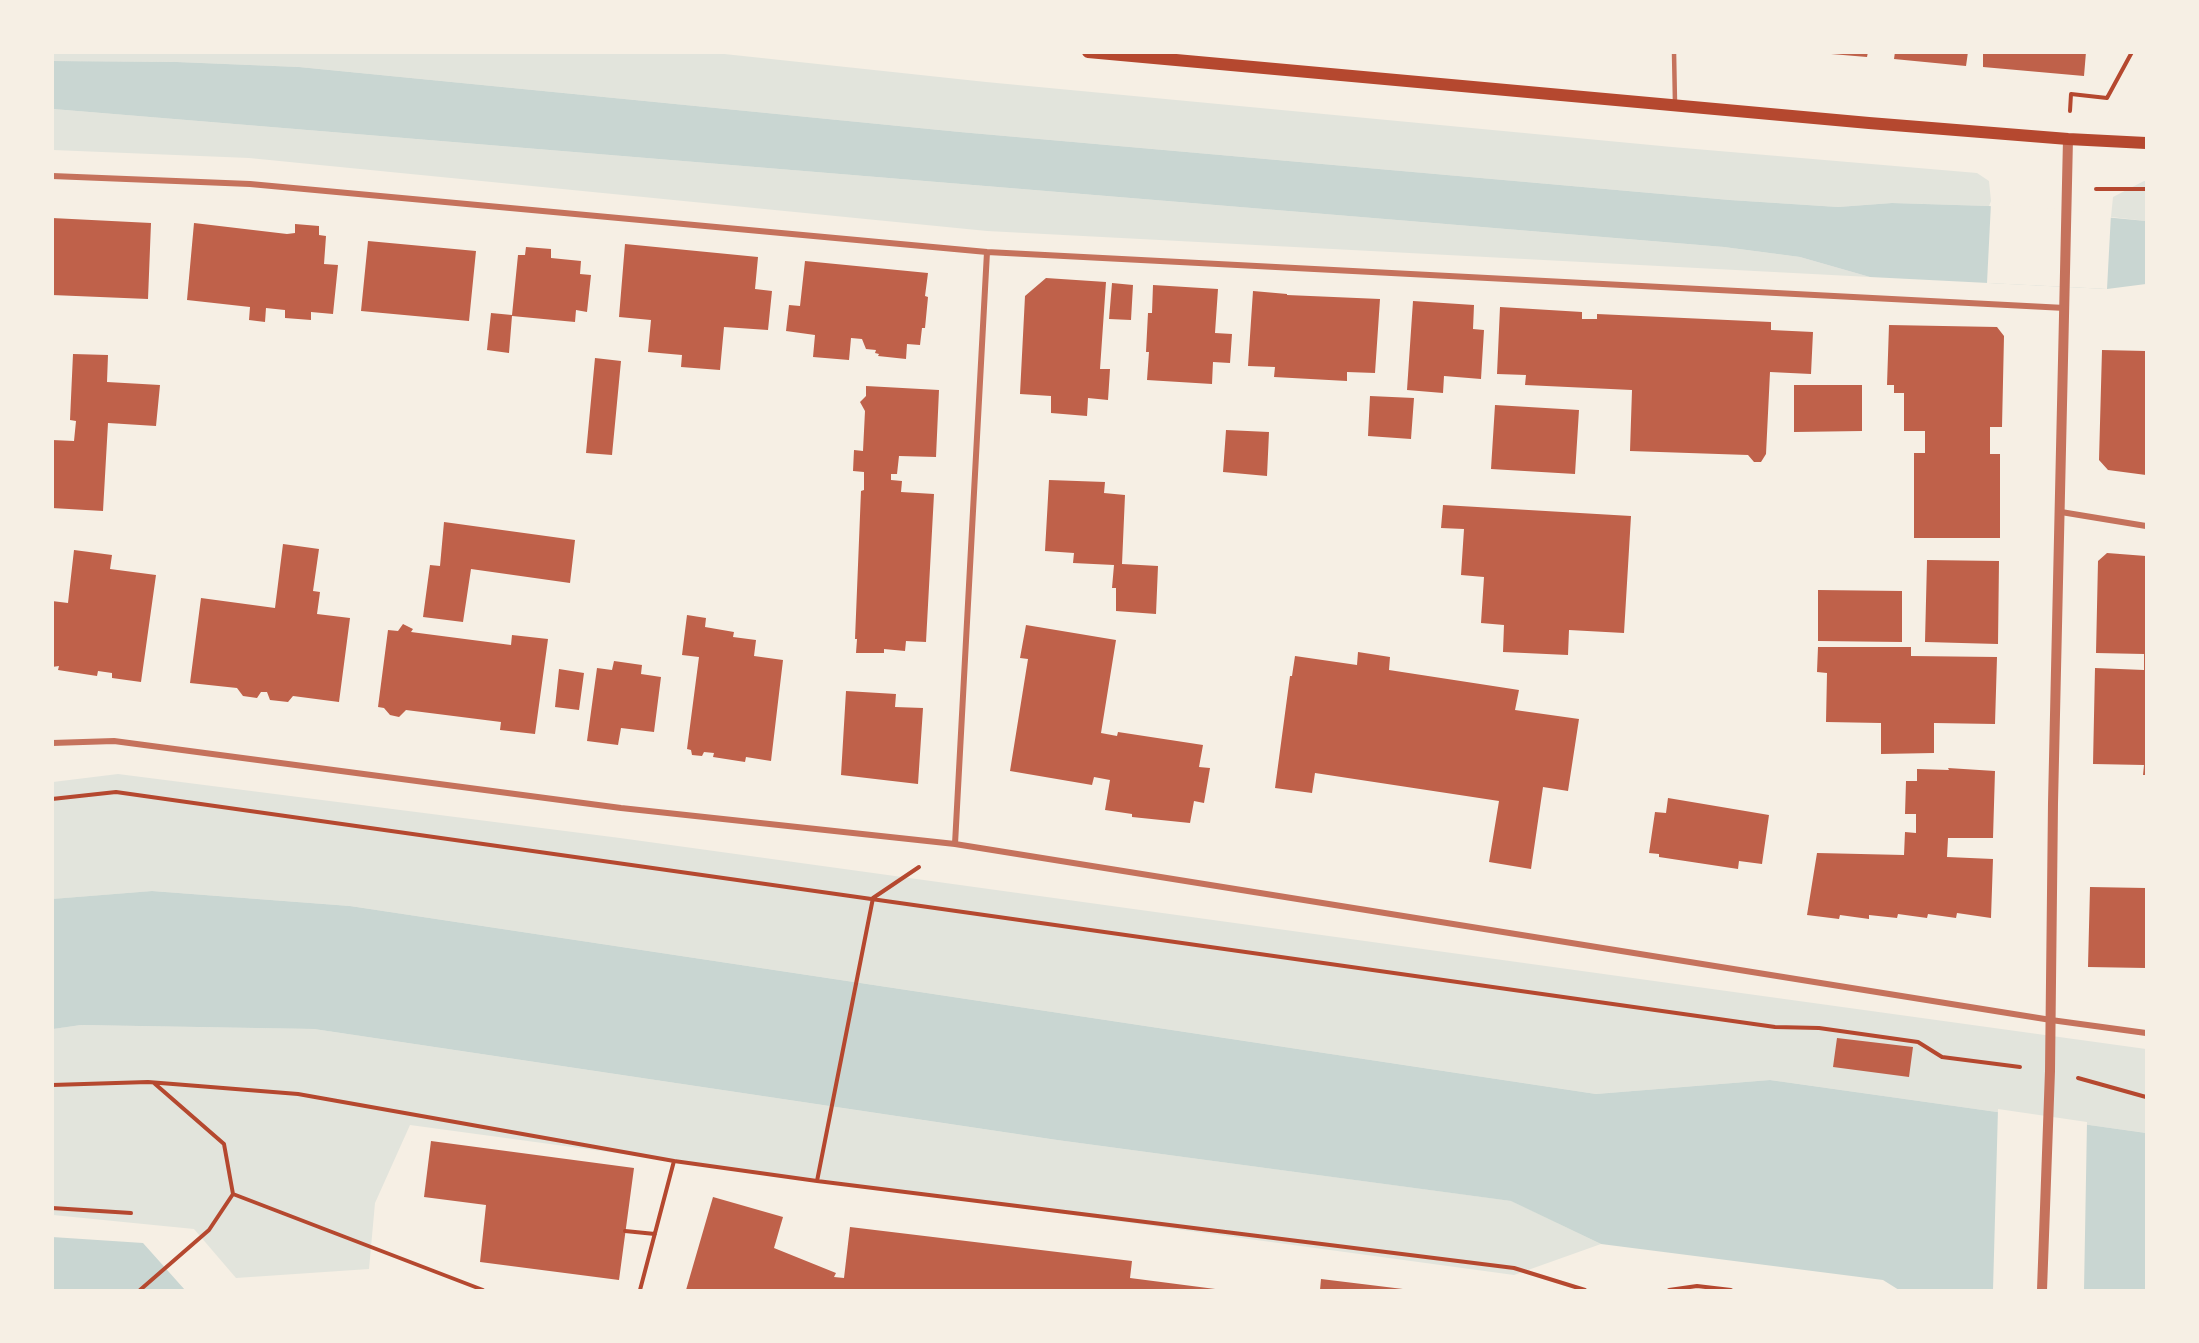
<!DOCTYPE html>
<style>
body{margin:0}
#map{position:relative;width:2199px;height:1343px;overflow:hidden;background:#f6efe4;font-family:"Libre Baskerville",serif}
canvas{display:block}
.frame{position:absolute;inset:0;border:54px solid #f6efe4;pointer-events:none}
</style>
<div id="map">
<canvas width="2199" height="1343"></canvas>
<div class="frame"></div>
</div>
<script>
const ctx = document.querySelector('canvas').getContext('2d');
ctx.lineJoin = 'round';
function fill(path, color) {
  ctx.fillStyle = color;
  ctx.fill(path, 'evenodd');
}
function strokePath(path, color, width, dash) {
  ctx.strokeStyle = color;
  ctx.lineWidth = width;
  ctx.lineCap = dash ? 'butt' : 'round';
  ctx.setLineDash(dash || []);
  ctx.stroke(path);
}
fill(new Path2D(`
 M 53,52 L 715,53 L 986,82 L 1672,147 L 1977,173 L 1989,181 L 1991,201 L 1989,206 L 1892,203 L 1838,207 L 1730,200 L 960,132 L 299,67 L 177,62 L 53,61 Z
 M 53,109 L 1724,247 L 1800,257 L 1870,277 L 987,231 L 249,158 L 53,150 Z
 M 2144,181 L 2146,181 L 2146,221 L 2111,217 L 2113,197 Z
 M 118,774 L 620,838 L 2146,1049 L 2146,1133 L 1770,1080 L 1596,1094 L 350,906 L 152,891 L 53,899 L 53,782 Z
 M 81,1025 L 314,1029 L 1057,1140 L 1512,1201 L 1601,1244 L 1514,1275 L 410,1125 L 375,1203 L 369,1269 L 236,1278 L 194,1229 L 53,1215 L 52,1029 Z`), '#e2e4dc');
fill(new Path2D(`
 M 53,61 L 177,62 L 299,67 L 960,132 L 1730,200 L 1838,207 L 1892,203 L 1989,206 L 2146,221 L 2146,284 L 2107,289 L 1870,277 L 1800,257 L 1724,247 L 53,109 Z
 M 152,891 L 350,906 L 1596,1094 L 1770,1080 L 2146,1133 L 2146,1290 L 1899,1290 L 1883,1280 L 1601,1244 L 1511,1201 L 1057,1140 L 314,1029 L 81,1025 L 53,1029 L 52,899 Z
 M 52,1237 L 143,1243 L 185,1290 L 53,1290 Z`), '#c9d6d2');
fill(new Path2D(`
 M 1991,203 L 2111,214 L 2107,289 L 1987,283 Z
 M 1998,1109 L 2087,1122 L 2084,1290 L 1993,1290 Z`), '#f6efe4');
fill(new Path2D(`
 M 1831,52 L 1868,52 L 1867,57 L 1831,54 Z
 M 1895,52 L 1968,52 L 1966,66 L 1894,59 Z
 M 1983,52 L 2086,52 L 2084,76 L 1983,67 Z
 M 52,218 L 151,223 L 148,299 L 52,295 Z
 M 194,223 L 287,234 L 295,233 L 295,224 L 319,226 L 319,235 L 326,236 L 324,264 L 338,265 L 333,314 L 311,312 L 311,320 L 285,318 L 285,310 L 266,308 L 265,322 L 249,320 L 250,307 L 187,300 Z
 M 368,241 L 476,251 L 469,321 L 361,311 Z
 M 625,244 L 758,257 L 755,289 L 772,291 L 768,330 L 724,327 L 720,370 L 681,367 L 682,355 L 648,352 L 651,320 L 619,317 Z
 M 526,247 L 551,249 L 551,258 L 581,261 L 580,274 L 591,275 L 587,312 L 576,310 L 575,322 L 512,316 L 509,353 L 487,350 L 491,313 L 512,315 L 518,255 L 525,255 Z
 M 805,261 L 928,273 L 925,296 L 928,297 L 925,328 L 922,328 L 920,345 L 907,344 L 906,359 L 878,356 L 879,354 L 875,353 L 876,350 L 866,349 L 862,339 L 851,338 L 849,360 L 813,357 L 815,335 L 786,331 L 789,305 L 800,306 Z
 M 1046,278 L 1106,282 L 1100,369 L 1110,369 L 1108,400 L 1088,398 L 1087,416 L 1051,413 L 1051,396 L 1020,394 L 1025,296 Z
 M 1112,283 L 1133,285 L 1131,320 L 1109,319 Z
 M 1153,285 L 1218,289 L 1215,333 L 1232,334 L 1230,363 L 1213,362 L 1212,384 L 1147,380 L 1149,352 L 1146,352 L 1148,313 L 1152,313 Z
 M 1253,291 L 1287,294 L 1287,295 L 1380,299 L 1375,373 L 1347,372 L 1347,381 L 1274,377 L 1275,367 L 1248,366 Z
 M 1413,301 L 1474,305 L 1473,329 L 1484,330 L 1481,379 L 1444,376 L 1443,393 L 1407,390 Z
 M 1500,307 L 1582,312 L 1582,319 L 1597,319 L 1597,314 L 1771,322 L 1771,330 L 1813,332 L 1811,374 L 1770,372 L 1766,454 L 1761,462 L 1754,462 L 1748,455 L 1630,451 L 1632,390 L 1525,385 L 1526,375 L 1497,374 Z
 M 1889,325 L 1997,327 L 2004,336 L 2002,427 L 1990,427 L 1990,454 L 2000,454 L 2000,538 L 1914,538 L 1914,453 L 1925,453 L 1925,431 L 1904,431 L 1904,393 L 1894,393 L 1894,385 L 1887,385 Z
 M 2102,350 L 2146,351 L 2146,475 L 2108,470 L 2099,460 Z
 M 73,354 L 108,355 L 107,382 L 160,385 L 156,426 L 108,423 L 103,511 L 52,508 L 52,440 L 74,441 L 76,421 L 70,420 Z
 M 595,358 L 621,361 L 612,455 L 586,453 Z
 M 1794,385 L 1862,385 L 1862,431 L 1794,432 Z
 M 866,386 L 939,390 L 936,457 L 899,456 L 897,474 L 891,474 L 891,480 L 902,481 L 901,492 L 934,494 L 926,642 L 906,641 L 905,651 L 884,649 L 884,653 L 856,653 L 857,639 L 855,639 L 861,491 L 864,490 L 864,472 L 853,471 L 854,450 L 863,451 L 865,411 L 860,402 L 866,396 Z
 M 1370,396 L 1414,398 L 1411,439 L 1368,436 Z
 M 1495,405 L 1579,410 L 1575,474 L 1491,469 Z
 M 1226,430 L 1269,432 L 1267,476 L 1223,472 Z
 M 1049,480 L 1105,482 L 1104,493 L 1125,495 L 1122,564 L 1158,566 L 1156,614 L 1116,611 L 1116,588 L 1112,588 L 1114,565 L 1073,563 L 1074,553 L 1045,551 Z
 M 1443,505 L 1631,516 L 1624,633 L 1569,630 L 1568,655 L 1503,652 L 1504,625 L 1481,623 L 1484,577 L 1461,575 L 1464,529 L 1441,528 Z
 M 444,522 L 575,540 L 570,583 L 471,569 L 463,622 L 423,617 L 430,565 L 440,566 Z
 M 283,544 L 319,549 L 313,591 L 320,592 L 317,614 L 350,618 L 339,702 L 293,696 L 288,702 L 270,700 L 267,692 L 261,692 L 257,698 L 243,696 L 237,688 L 190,683 L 201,598 L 275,608 Z
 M 74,550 L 112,555 L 110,569 L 156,575 L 141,682 L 112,678 L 112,673 L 98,671 L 97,676 L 58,670 L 59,666 L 52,667 L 52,601 L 68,603 Z
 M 2107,553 L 2146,556 L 2146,775 L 2143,775 L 2144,765 L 2093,764 L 2095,668 L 2144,670 L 2144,654 L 2096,653 L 2098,561 Z
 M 1927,560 L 1999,561 L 1998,644 L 1925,642 Z
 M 1818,590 L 1902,591 L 1902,642 L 1818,641 Z
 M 687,615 L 706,618 L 705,627 L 734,632 L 733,637 L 756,640 L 754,656 L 783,660 L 771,761 L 746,757 L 745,762 L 713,757 L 714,753 L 704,752 L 702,756 L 692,755 L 691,750 L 687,749 L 699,657 L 682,655 Z
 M 403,624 L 413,629 L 411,632 L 511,645 L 512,635 L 548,639 L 535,734 L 500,730 L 501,722 L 406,710 L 399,717 L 390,715 L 384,708 L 378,707 L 388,630 L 398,631 Z
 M 1026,625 L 1116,640 L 1101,733 L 1117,736 L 1118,732 L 1203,745 L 1199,767 L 1210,768 L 1204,803 L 1194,801 L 1190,823 L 1132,817 L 1132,814 L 1105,810 L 1110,780 L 1094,777 L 1092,785 L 1010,771 L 1028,659 L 1020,658 Z
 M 1818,647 L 1911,647 L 1911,656 L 1997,657 L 1995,724 L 1934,723 L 1934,753 L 1881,754 L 1881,723 L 1826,722 L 1827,673 L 1817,672 Z
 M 1358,652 L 1390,657 L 1389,670 L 1519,690 L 1515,710 L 1579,719 L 1568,791 L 1543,787 L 1531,869 L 1489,862 L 1499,801 L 1315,773 L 1312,793 L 1275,788 L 1290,676 L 1292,676 L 1295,656 L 1357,665 Z
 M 614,661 L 642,665 L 641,674 L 661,677 L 654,732 L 621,728 L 618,745 L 587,741 L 597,668 L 612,670 Z
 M 559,669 L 584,673 L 579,710 L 555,707 Z
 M 846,691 L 896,694 L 895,707 L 923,708 L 918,784 L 841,775 Z
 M 1948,768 L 1995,771 L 1993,838 L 1948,838 L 1947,857 L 1993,859 L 1991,918 L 1957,913 L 1956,918 L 1928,914 L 1927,918 L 1898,914 L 1897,918 L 1869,915 L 1869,919 L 1840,915 L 1839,919 L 1807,915 L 1817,853 L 1904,855 L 1905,832 L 1916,833 L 1916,814 L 1905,814 L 1906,781 L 1917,781 L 1917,769 L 1949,770 Z
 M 1668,798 L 1769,815 L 1762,864 L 1739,861 L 1738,869 L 1659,857 L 1659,854 L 1649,853 L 1655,812 L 1666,813 Z
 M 2090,887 L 2146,888 L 2146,968 L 2088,967 Z
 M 1837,1038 L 1913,1047 L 1909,1077 L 1833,1067 Z
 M 431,1141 L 634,1168 L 619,1280 L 480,1262 L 486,1205 L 424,1197 Z
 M 713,1197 L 783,1217 L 774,1248 L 836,1273 L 834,1277 L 844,1278 L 850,1227 L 1132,1261 L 1130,1278 L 1223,1290 L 686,1290 Z
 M 1321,1279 L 1403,1289 L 1403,1290 L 1320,1290 Z`), '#bf614a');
strokePath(new Path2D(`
 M 2070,111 L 2071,94 L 2107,98 L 2132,52
 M 2096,189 L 2146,189
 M 52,799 L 116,792 L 1775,1027 L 1819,1028 L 1918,1042 L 1942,1057 L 2020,1067
 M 2078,1078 L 2146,1097
 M 52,1085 L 148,1082 L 298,1094 L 674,1161 L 817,1181 L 1514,1268 L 1585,1290
 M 817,1181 L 873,898 L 919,867
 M 233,1194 L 483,1290
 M 52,1208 L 131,1213
 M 625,1231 L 655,1234
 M 140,1290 L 209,1230 L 233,1194 L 224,1144 L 154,1083
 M 640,1290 L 674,1161
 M 1669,1290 L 1697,1286 L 1731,1290`), '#b5482f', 4);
strokePath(new Path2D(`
 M 1674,52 L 1675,103`), '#c5725c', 4.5);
strokePath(new Path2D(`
 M 52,176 L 250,184 L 987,252 L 2065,308
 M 2061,512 L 2146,526
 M 52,743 L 114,741 L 621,808 L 955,844 L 2051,1020 L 2146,1033
 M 955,844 L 987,252`), '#c5725c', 6);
strokePath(new Path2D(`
 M 2042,1290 L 2050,1071 L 2053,803 L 2068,139`), '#c5725c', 10);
strokePath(new Path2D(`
 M 1088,52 L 1869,123 L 2068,139 L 2146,143`), '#b5482f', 12);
</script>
